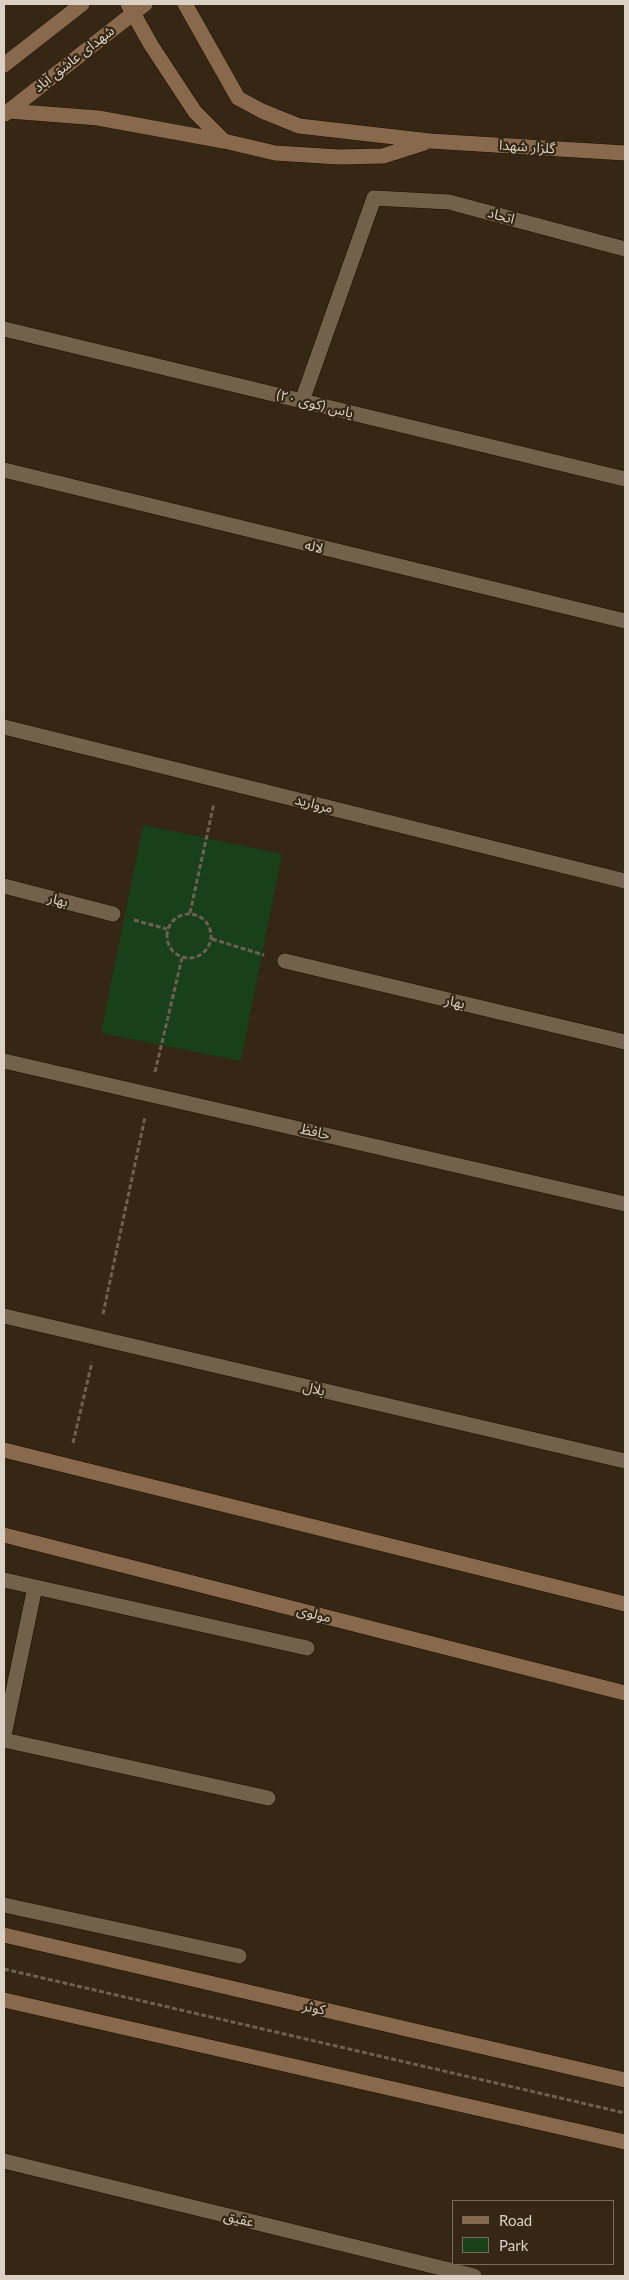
<!DOCTYPE html>
<meta charset="utf-8">
<style>
body{margin:0}
#map{position:relative;width:629px;height:2280px;overflow:hidden;background:#352713;font-family:Lato,sans-serif}
canvas{display:block}
.frame{position:absolute;inset:0;border:5px solid #dad0c4;pointer-events:none}
.legend{position:absolute;left:452px;top:2200px;width:162px;height:65px;box-sizing:border-box;background:#352713;border:1px solid #776b5a;margin:0;padding:6px 9px;list-style:none;font-size:15px;color:#dad0c4}
.legend li{display:flex;align-items:center;gap:10px;height:25px}
.legend b{width:25px;border:1px solid #776b5a}
</style>
<div id="map">
<canvas width="629" height="2280"></canvas>
<div class="frame"></div>
<ul class="legend">
<li><b style="height:6px;background:#89694b"></b>Road</li>
<li><b style="height:14px;background:#184119"></b>Park</li>
</ul>
</div>
<script>
const ctx = document.querySelector('canvas').getContext('2d');
ctx.lineJoin = 'round';
function fill(path, color) {
  ctx.fillStyle = color;
  ctx.fill(path, 'evenodd');
}
function strokePath(path, color, width, dash) {
  ctx.strokeStyle = color;
  ctx.lineWidth = width;
  ctx.lineCap = dash ? 'butt' : 'round';
  ctx.setLineDash(dash || []);
  ctx.stroke(path);
}
function drawText(font, color, halo, rows, align = 'center') {
  ctx.font = font + ' Lato,"Noto Sans Arabic",sans-serif';
  ctx.lineWidth = 4.5;
  ctx.setLineDash([]);
  ctx.textBaseline = 'middle';
  ctx.strokeStyle = halo;
  ctx.fillStyle = color;
  for (const [text, x, y, turn = 0] of rows) {
    ctx.save();
    ctx.translate(x, y);
    ctx.rotate((+turn || 0) * Math.PI / 180);
    ctx.textAlign = isNaN(turn) ? turn : align;
    if (halo) ctx.strokeText(text, 0, 0);
    ctx.fillText(text, 0, 0);
    ctx.restore();
  }
}
fill(new Path2D(`
 M 143,825 L 282,854 L 241,1061 L 101,1033 Z`), '#184119');
const street = new Path2D(`
 M 4,329 L 625,479
 M 302,401 L 374,198 L 449,202 L 625,249
 M 4,470 L 625,621
 M 4,727 L 625,881
 M 4,886 L 113,914
 M 285,961 L 625,1042
 M 4,1061 L 625,1204
 M 4,1316 L 625,1461
 M 4,1580 L 307,1648
 M 4,1735 L 35,1587
 M 4,1740 L 268,1798
 M 4,1905 L 239,1956
 M 4,2161 L 474,2276`);
const secondary = new Path2D(`
 M 128,4 L 151,45 L 195,112 L 224,141 L 275,153 L 339,157 L 383,156 L 424,143
 M 185,4 L 238,98 L 262,111 L 299,126 L 430,141 L 625,153
 M 4,65 L 82,4
 M 9,111 L 98,118 L 224,141
 M 5,114 L 145,4
 M 4,1450 L 625,1604
 M 4,1535 L 625,1693
 M 4,1935 L 625,2080
 M 4,2000 L 625,2142`);
strokePath(street, '#1c1000', 16);
strokePath(secondary, '#1c1000', 16);
strokePath(new Path2D(`
 M 190,913 L 214,803
 M167 936a22 22 0 1 1 44 0a22 22 0 1 1-44 0Z
 M 134,920 L 167,929
 M 212,939 L 264,955
 M 155,1072 L 182,958
 M 103,1314 L 145,1117
 M 73,1443 L 92,1362
 M 4,1969 L 625,2113`), '#6d604f', 3, [5, 2.5]);
strokePath(street, '#72624c', 15);
strokePath(secondary, '#89694b', 15);
drawText('14px', '#dad0c4', '#352713', [
 ["شهدای عاشق آباد",74,59,-38],
 ["گلزار شهدا",527,147,4],
 ["اتحاد",501,216,15],
 ["یاس (کوی ۲۰)",315,404,14],
 ["لاله",314,547,13],
 ["مروارید",314,804,14],
 ["بهار",58,900,14],
 ["بهار",455,1002,13],
 ["حافظ",315,1132,13],
 ["بلال",314,1389,13],
 ["مولوی",314,1614,14],
 ["کوثر",314,2008,13],
 ["عقیق",239,2219,14]
]);
</script>
